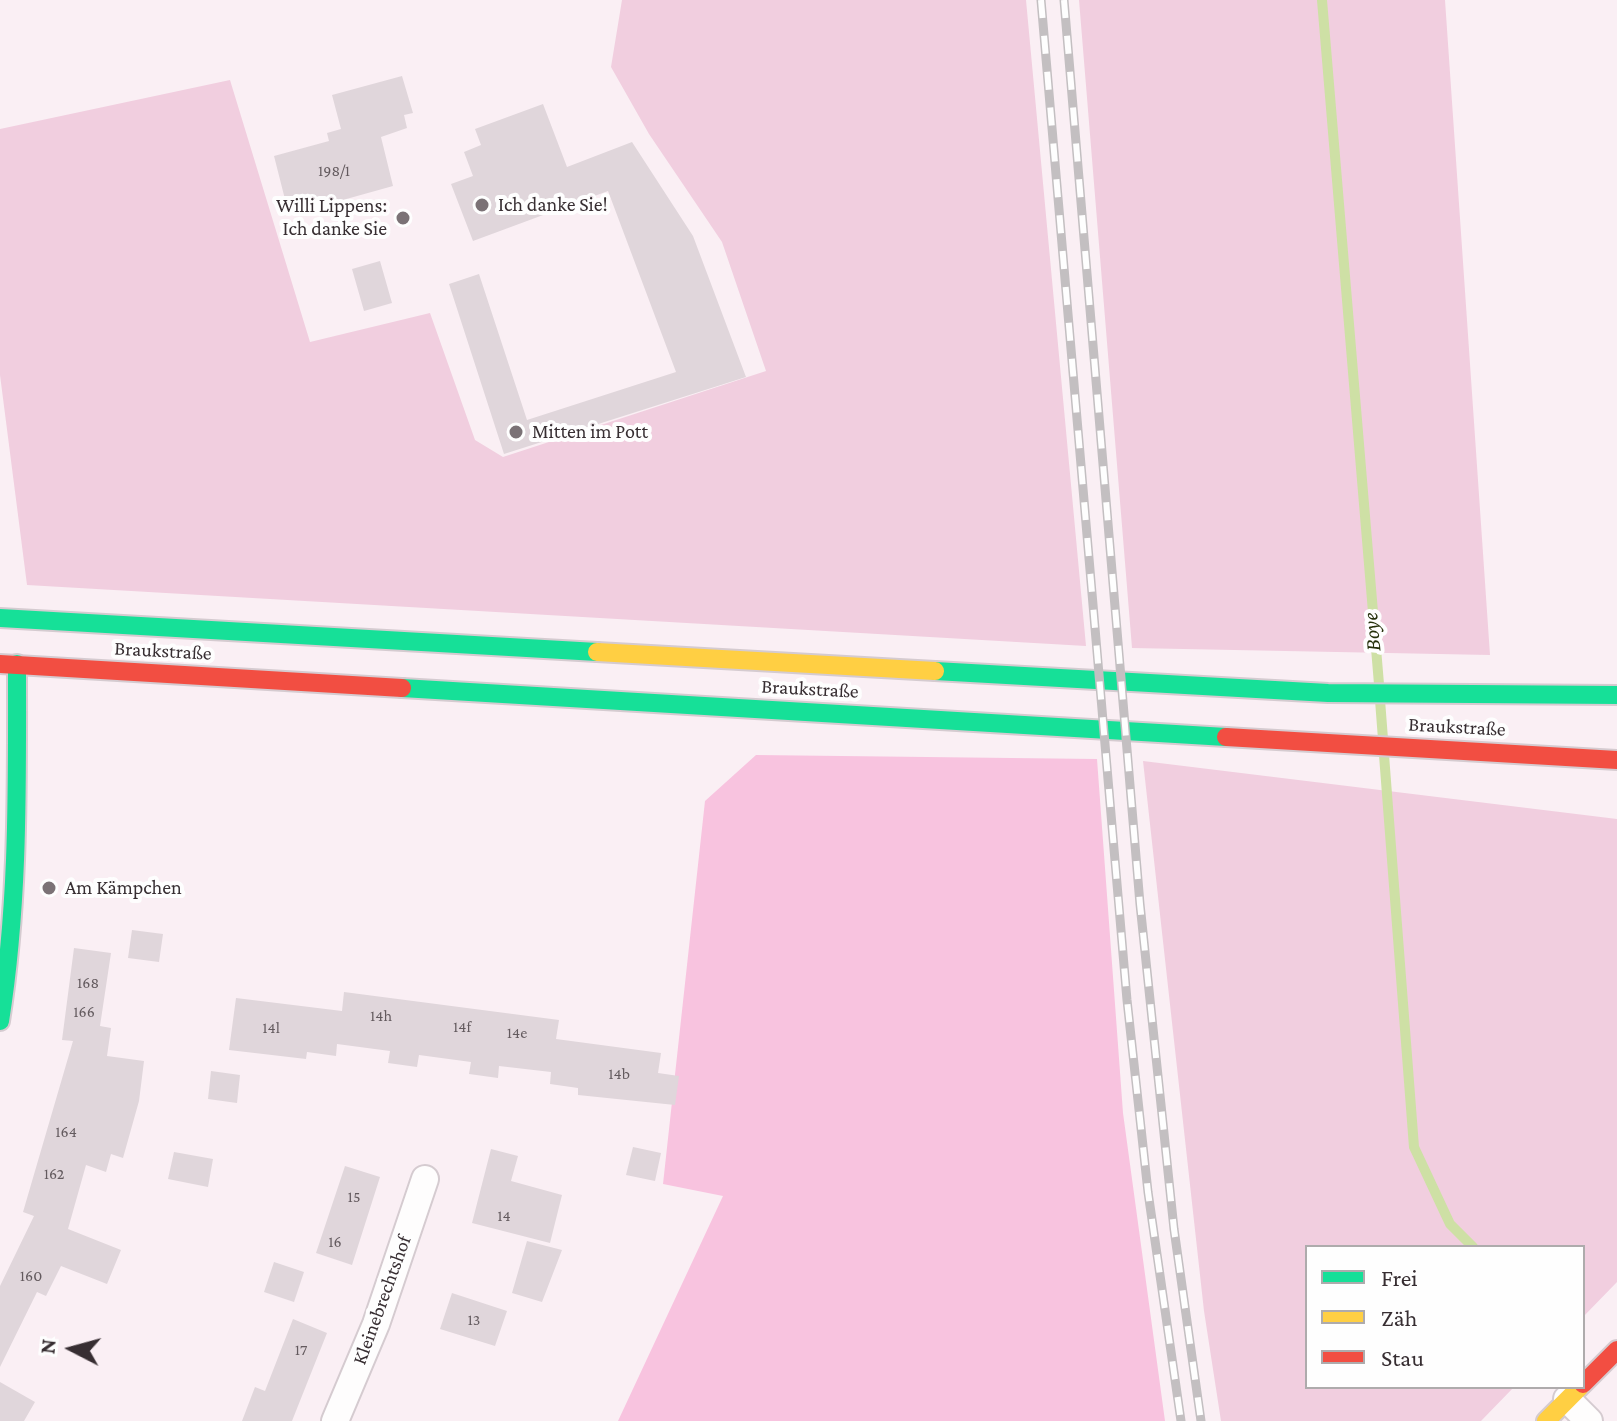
<!DOCTYPE html>
<meta charset="utf-8">
<style>
body{margin:0}
#map{position:relative;width:1617px;height:1421px;overflow:hidden;background:#faeff4;font-family:"Crimson Pro",serif}
canvas{display:block}
.legend{position:absolute;left:1305px;top:1245px;width:280px;height:144px;box-sizing:border-box;background:#fefefe;border:2px solid #aeabac;margin:0;padding:10px 14px;list-style:none;font-size:24px;color:#372e32}
.legend li{display:flex;align-items:center;gap:16px;height:40px}
.legend b{width:40px;border:2px solid #aeabac}
.north{position:absolute;left:32px;top:1309px;width:80px;height:80px;-webkit-text-stroke:6px #fefefe;paint-order:stroke;rotate:276deg;font-size:22px;font-weight:700;line-height:32px;text-align:center;color:#372e32}
.north::after{content:'';display:block;margin:auto;width:28px;height:36px;background:#372e32;clip-path:polygon(50% 0,100% 100%,50% 72%,0 100%)}
</style>
<div id="map">
<canvas width="1617" height="1421"></canvas>
<ul class="legend">
<li><b style="height:10px;background:#16e098"></b>Frei</li>
<li><b style="height:10px;background:#ffcf43"></b>Zäh</li>
<li><b style="height:10px;background:#f24e42"></b>Stau</li>
</ul>
<div class="north">N</div>
</div>
<script>
const ctx = document.querySelector('canvas').getContext('2d');
ctx.lineJoin = 'round';
function fill(path, color) {
  ctx.fillStyle = color;
  ctx.fill(path, 'evenodd');
}
function strokePath(path, color, width, dash) {
  ctx.strokeStyle = color;
  ctx.lineWidth = width;
  ctx.lineCap = dash ? 'butt' : 'round';
  ctx.setLineDash(dash || []);
  ctx.stroke(path);
}
function drawText(font, color, halo, rows, align = 'center') {
  ctx.font = font + ' "Crimson Pro",serif';
  ctx.lineWidth = 8;
  ctx.setLineDash([]);
  ctx.textBaseline = 'middle';
  ctx.strokeStyle = halo;
  ctx.fillStyle = color;
  for (const [text, x, y, turn = 0] of rows) {
    ctx.save();
    ctx.translate(x, y);
    ctx.rotate((+turn || 0) * Math.PI / 180);
    ctx.textAlign = isNaN(turn) ? turn : align;
    if (halo) ctx.strokeText(text, 0, 0);
    ctx.fillText(text, 0, 0);
    ctx.restore();
  }
}
fill(new Path2D(`
 M 622,0 L 1026,0 L 1086,646 L 27,585 L 0,375 L 0,129 L 230,80 L 310,342 L 430,313 L 475,440 L 503,457 L 766,371 L 722,242 L 649,134 L 611,67 Z
 M 1079,0 L 1445,0 L 1490,655 L 1132,648 Z
 M 1143,761 L 1617,819 L 1617,1282 L 1583,1317 L 1583,1247 L 1307,1247 L 1307,1387 L 1514,1387 L 1481,1421 L 1221,1421 L 1204,1311 Z`), '#f1cedf');
fill(new Path2D(`
 M 756,755 L 1097,759 L 1123,1113 L 1165,1421 L 618,1421 L 723,1196 L 663,1184 L 705,801 Z`), '#f8c3df');
strokePath(new Path2D(`
 M 1322,0 L 1379,684
 M 1380,700 L 1383,739
 M 1384,755 L 1414,1147 L 1450,1224 L 1473,1247`), '#cee0a5', 10);
fill(new Path2D(`
 M 402,76 L 413,113 L 404,115 L 407,128 L 381,137 L 393,186 L 289,215 L 274,156 L 329,141 L 327,133 L 341,129 L 332,95 Z
 M 543,104 L 567,167 L 632,142 L 693,236 L 746,377 L 504,454 L 449,284 L 479,274 L 527,420 L 676,372 L 608,191 L 473,241 L 451,184 L 473,176 L 464,152 L 481,145 L 475,129 Z
 M 380,261 L 392,303 L 364,311 L 352,269 Z
 M 132,930 L 163,934 L 159,962 L 128,958 Z
 M 74,948 L 111,953 L 100,1026 L 111,1028 L 107,1056 L 144,1061 L 139,1101 L 123,1158 L 111,1154 L 106,1172 L 86,1165 L 68,1229 L 121,1250 L 107,1284 L 61,1266 L 46,1296 L 37,1292 L 0,1367 L 0,1286 L 34,1216 L 23,1212 L 73,1041 L 62,1040 Z
 M 344,992 L 559,1020 L 556,1039 L 661,1053 L 658,1073 L 679,1076 L 675,1105 L 578,1095 L 578,1088 L 550,1084 L 551,1072 L 499,1066 L 498,1078 L 469,1074 L 471,1062 L 419,1055 L 417,1067 L 388,1063 L 390,1051 L 337,1044 L 336,1056 L 307,1052 L 306,1059 L 229,1050 L 236,998 L 342,1011 Z
 M 211,1071 L 240,1075 L 237,1103 L 208,1099 Z
 M 633,1147 L 661,1153 L 655,1181 L 626,1175 Z
 M 491,1149 L 518,1156 L 511,1181 L 562,1195 L 550,1243 L 472,1223 Z
 M 174,1152 L 213,1159 L 208,1187 L 168,1179 Z
 M 345,1166 L 380,1177 L 352,1265 L 316,1253 Z
 M 527,1241 L 562,1250 L 542,1302 L 512,1293 Z
 M 274,1262 L 304,1272 L 294,1302 L 264,1292 Z
 M 452,1293 L 507,1311 L 495,1346 L 440,1329 Z
 M 293,1319 L 327,1333 L 292,1421 L 242,1421 L 255,1387 L 265,1391 Z
 M 0,1382 L 35,1402 L 24,1421 L 0,1421 Z`), '#e0d6db');
const street = new Path2D(`
 M 1567,1399 L 1589,1421
 M 335,1421 L 376,1324 L 425,1179`);
const fast = new Path2D(`
 M 0,618 L 597,652
 M 935,671 L 1328,693 L 1617,695
 M 402,688 L 1226,737
 M 0,1021 C 19,902 17,784 17,664`);
const slow = new Path2D(`
 M 597,652 L 935,671
 M 1546,1421 L 1580,1387`);
const jam = new Path2D(`
 M 0,664 L 402,688
 M 1226,737 L 1617,760
 M 1583,1384 L 1617,1350`);
strokePath(street, '#d5cbd0', 30);
strokePath(fast, '#d5cbd0', 22);
strokePath(slow, '#d5cbd0', 22);
strokePath(jam, '#d5cbd0', 22);
strokePath(street, '#fefdfd', 26);
strokePath(fast, '#16e098', 18);
strokePath(slow, '#ffcf43', 18);
strokePath(jam, '#f24e42', 18);
const rail = new Path2D(`
 M 1041,0 L 1127,1000 L 1148,1192 L 1181,1421
 M 1064,0 L 1140,904 L 1174,1229 L 1201,1421`);
strokePath(rail, '#c3bfc1', 9);
strokePath(rail, '#fefefe', 6, [18]);
for (const [x, y, r, color] of [
 [482,205,8,"#7b7276"],
 [403,218,8,"#7b7276"],
 [516,432,8,"#7b7276"],
 [49,888,8,"#7b7276"]
]) {
  const dot = new Path2D();
  dot.arc(x, y, r, 0, 2 * Math.PI);
  ctx.fillStyle = color;
  ctx.fill(dot);
  strokePath(dot, '#fefefe', 3);
}
drawText('16px', '#635a5e', null, [
 ["198/1",334,171],
 ["168",88,983],
 ["166",84,1012],
 ["14h",381,1016],
 ["14f",462,1027],
 ["14l",271,1028],
 ["14e",517,1033],
 ["14b",619,1074],
 ["164",66,1132],
 ["162",54,1174],
 ["15",354,1197],
 ["14",504,1216],
 ["16",335,1242],
 ["160",31,1276],
 ["13",474,1320],
 ["17",301,1350]
]);
drawText('20px', '#372e32', '#fefefe', [
 ["Ich danke Sie!",498,205],
 ["Willi Lippens:",387,206,"right"],
 ["Ich danke Sie",387,229,"right"],
 ["Mitten im Pott",532,432],
 ["Am Kämpchen",65,888]
], 'left');
drawText('20px', '#372e32', '#fefefe', [
 ["Braukstraße",163,651,3],
 ["Braukstraße",810,689,3],
 ["Braukstraße",1457,727,3],
 ["Kleinebrechtshof",382,1300,-70]
]);
drawText('italic 22px', '#25300b', '#fefefe', [
 ["Boye",1372,632,-95]
]);
</script>
